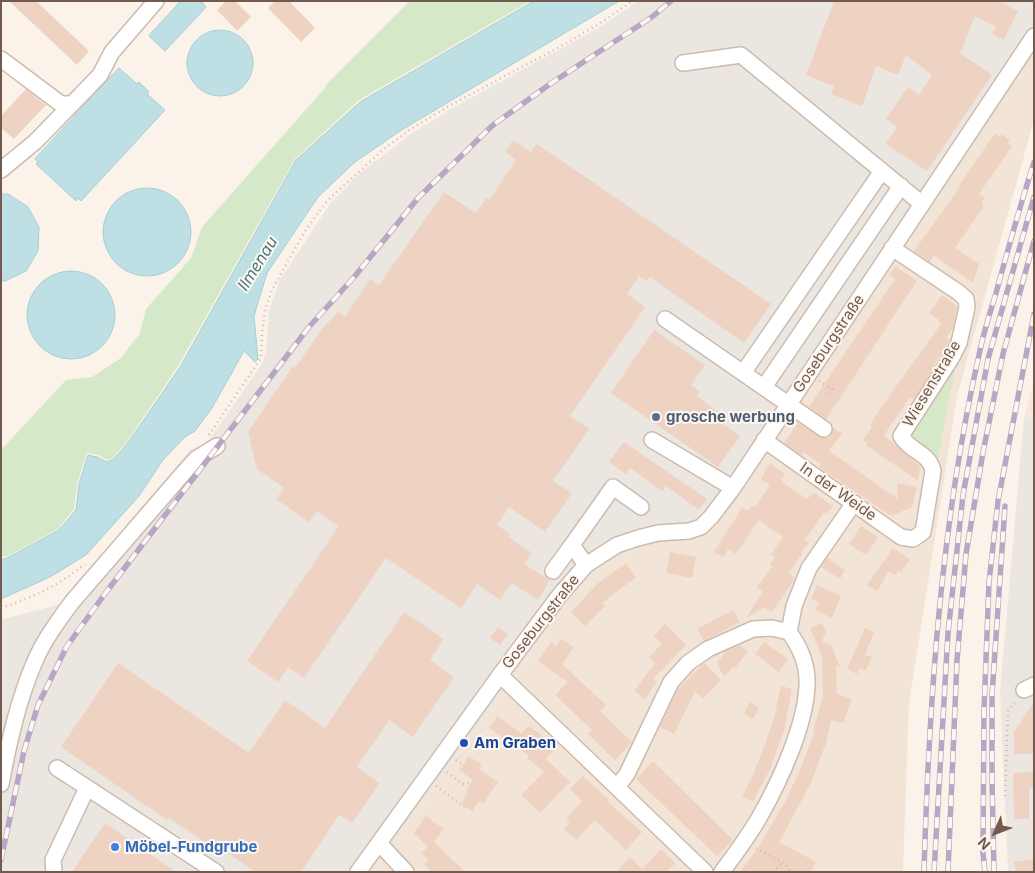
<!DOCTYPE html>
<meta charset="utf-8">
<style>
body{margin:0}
#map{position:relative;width:1035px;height:873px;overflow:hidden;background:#fbf3e9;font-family:Inter,sans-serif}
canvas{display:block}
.frame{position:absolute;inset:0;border:2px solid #735a4e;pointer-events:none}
.north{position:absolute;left:970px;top:808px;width:50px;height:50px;-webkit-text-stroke:4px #fef7ef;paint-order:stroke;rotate:226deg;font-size:14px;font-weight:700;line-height:20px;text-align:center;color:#735a4e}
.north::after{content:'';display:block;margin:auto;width:18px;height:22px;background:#735a4e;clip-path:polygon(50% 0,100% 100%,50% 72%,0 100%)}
</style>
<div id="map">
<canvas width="1035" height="873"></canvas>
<div class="frame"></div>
<div class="north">N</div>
</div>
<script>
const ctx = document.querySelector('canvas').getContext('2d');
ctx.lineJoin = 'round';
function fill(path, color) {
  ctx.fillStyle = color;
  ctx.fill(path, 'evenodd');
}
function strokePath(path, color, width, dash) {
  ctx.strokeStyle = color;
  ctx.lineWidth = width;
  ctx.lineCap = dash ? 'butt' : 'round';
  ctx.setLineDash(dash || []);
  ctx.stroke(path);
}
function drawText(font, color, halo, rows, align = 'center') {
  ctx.font = font + ' Inter,sans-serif';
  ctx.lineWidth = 4;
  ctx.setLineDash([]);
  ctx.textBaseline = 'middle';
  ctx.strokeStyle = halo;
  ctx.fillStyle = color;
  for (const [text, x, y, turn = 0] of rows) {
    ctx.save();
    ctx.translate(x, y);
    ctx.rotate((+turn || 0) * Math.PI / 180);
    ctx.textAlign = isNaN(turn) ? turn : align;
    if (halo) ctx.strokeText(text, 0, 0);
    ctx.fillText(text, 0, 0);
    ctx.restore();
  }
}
fill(new Path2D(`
 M 1030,53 L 1034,59 L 1034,120 L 957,396 L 909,704 L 903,872 L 373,872 L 590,572 L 654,541 Z`), '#f2e5d7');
fill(new Path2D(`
 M 1034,379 L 1034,417 L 1024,418 Z`), '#fae5dd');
fill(new Path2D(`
 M 638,1 L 1034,1 L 1034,45 L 1030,53 L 701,538 L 654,541 L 590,572 L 373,872 L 1,872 L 1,620 L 60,604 L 190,450 L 207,443 L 261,365 L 266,354 L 269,311 L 279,281 L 330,204 L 360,173 L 408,136 L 449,110 L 600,27 Z
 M 1034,417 L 1034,872 L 1008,872 L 1000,691 L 1024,418 Z`), '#ece6e1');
fill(new Path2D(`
 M 410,1 L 530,1 L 359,100 L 295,159 L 178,366 L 129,439 L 113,458 L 107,460 L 98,455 L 87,453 L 77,484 L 74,509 L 58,529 L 10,555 L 1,557 L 1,450 L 66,380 L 92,377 L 121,358 L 140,333 L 146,309 L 191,258 L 202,227 L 325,88 L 327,84 Z
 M 956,362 L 938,458 L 912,435 Z`), '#d5e8c8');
const water = new Path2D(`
 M 181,1 L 201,1 L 206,7 L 165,51 L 149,36 Z
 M 534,1 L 619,1 L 403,129 L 355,162 L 318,197 L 267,273 L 254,316 L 258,359 L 255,362 L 244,351 L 212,408 L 195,431 L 185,437 L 163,460 L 139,496 L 86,555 L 50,577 L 1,599 L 1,560 L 11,556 L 59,530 L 76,510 L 79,484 L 88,455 L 97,457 L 107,462 L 114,459 L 130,440 L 180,367 L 296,160 L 360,102 Z
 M187 63a33 33 0 1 1 66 0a33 33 0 1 1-66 0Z
 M 119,68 L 137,84 L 139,82 L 149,92 L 147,94 L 165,110 L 81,201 L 78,198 L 76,201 L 36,164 L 38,162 L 35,159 Z
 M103 232a44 44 0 1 1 88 0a44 44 0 1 1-88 0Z
 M 1,194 L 8,194 L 28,207 L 39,227 L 38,251 L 26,271 L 5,281 L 1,281 Z
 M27 315a44 44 0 1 1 88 0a44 44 0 1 1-88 0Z`);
fill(water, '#bedfe3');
strokePath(water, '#a5ced4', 1);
fill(new Path2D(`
 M 9,1 L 36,1 L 89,51 L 77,65 Z
 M 226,1 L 235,1 L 251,17 L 237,31 L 217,10 Z
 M 275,1 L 289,1 L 315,28 L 301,42 L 268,8 Z
 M 834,1 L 999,1 L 1018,11 L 1004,40 L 992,34 L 996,27 L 975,16 L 960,53 L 992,75 L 927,171 L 886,144 L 897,127 L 886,119 L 908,87 L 919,95 L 932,75 L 906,55 L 898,75 L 876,66 L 862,106 L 831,94 L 834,86 L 806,75 Z
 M 26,89 L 46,105 L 14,139 L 1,128 L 1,116 Z
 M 995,133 L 1000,137 L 1002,134 L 1010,140 L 1008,143 L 1012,146 L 979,194 L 985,198 L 981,203 L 984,206 L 955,248 L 979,264 L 973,283 L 935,256 L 933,256 L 930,262 L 914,251 L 960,187 L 959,186 Z
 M 513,140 L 531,152 L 537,144 L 771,304 L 744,343 L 650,277 L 647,281 L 639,276 L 627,294 L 645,307 L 570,416 L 589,429 L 553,481 L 572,493 L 545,532 L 509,507 L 497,525 L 510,534 L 508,537 L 532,553 L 524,564 L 550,580 L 538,600 L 512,583 L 500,600 L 477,584 L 461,608 L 386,558 L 304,678 L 288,667 L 278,682 L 247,661 L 339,526 L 317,511 L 309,522 L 276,499 L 284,488 L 257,469 L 248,432 L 293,366 L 295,368 L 322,329 L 338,312 L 345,317 L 370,279 L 379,285 L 444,192 L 476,213 L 486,198 L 489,200 L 516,160 L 505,152 Z
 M 895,266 L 917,281 L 826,419 L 809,407 L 895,279 L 890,275 Z
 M 942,295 L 957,306 L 953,328 L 946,338 L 950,340 L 918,393 L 913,399 L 910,397 L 884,435 L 920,466 L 918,481 L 866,445 L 868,443 L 863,440 L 872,427 L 870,425 L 882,406 L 941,324 L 938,322 L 939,320 L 929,313 Z
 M 654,330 L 705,365 L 691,385 L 700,391 L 697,396 L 699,398 L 721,414 L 717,420 L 740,436 L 718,467 L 611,393 Z
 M 798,423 L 823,438 L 828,438 L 831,435 L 833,428 L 842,433 L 829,451 L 898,499 L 897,483 L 917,487 L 912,507 L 891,516 L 819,467 L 821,464 L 803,452 L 801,455 L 784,443 Z
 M 624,442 L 707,499 L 699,510 L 666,486 L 662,491 L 630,468 L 626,474 L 609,462 Z
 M 770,463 L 785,474 L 781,480 L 783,480 L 782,482 L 807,499 L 814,493 L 833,506 L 827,514 L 824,512 L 805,540 L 809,542 L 801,553 L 802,554 L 789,573 L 795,578 L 794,580 L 772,612 L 765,607 L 746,618 L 763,592 L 757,587 L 772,567 L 770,565 L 775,557 L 771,554 L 783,537 L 759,520 L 736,554 L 728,549 L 723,557 L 714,552 L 742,508 L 748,511 L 752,505 L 755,507 L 770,485 L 761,479 L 765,473 L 764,472 Z
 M 861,526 L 878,537 L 866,555 L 849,544 Z
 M 893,548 L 910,559 L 901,572 L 898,571 L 895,575 L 889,571 L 877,591 L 867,585 Z
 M 670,552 L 696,557 L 692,578 L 666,573 Z
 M 827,558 L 845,570 L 840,579 L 821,567 Z
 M 626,563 L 636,577 L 602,603 L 605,606 L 585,626 L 571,612 L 597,584 Z
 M 817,585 L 841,596 L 832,618 L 815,610 L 819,602 L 811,599 Z
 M 733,610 L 740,622 L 704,641 L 697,629 Z
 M 404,612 L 444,639 L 430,660 L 454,677 L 413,737 L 389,720 L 357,767 L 380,783 L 352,823 L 339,815 L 301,872 L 255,872 L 225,851 L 223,854 L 169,818 L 167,820 L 61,747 L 118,663 L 249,753 L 285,700 L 325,728 Z
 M 822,623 L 826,632 L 822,641 L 831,645 L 840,667 L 836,665 L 837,694 L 852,699 L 843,723 L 831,720 L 826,743 L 811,783 L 779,842 L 816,862 L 810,872 L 740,872 L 760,845 L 785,802 L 800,770 L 815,731 L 813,731 L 823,695 L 822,656 L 810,628 Z
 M 665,624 L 686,645 L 653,679 L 657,682 L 645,699 L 634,691 L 655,663 L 649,657 L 662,644 L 654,636 Z
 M 498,627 L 508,634 L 500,645 L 490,638 Z
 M 865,628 L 874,632 L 865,655 L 872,657 L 866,670 L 860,668 L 857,674 L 847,669 Z
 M 561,639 L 574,647 L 562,664 L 606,705 L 600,711 L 632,742 L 615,760 L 588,734 L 592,730 L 555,695 L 568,682 L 538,661 L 551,642 L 556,646 Z
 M 764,642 L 788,659 L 779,672 L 755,654 Z
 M 740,645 L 748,652 L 735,668 L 733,667 L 724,677 L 717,663 L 726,651 Z
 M 704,663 L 721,680 L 703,699 L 695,691 L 674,734 L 660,727 L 678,689 Z
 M 781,686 L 792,689 L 785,726 L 786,726 L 770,769 L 753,802 L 742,796 L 753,775 L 765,744 L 774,718 Z
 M 750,702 L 759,708 L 753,719 L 744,713 Z
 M 1034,702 L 1034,754 L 1014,754 L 1014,732 Z
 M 497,716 L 521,733 L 529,726 L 540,734 L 555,748 L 546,759 L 570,782 L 540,813 L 521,795 L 544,772 L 527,758 L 529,756 L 489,728 Z
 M 469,756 L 482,765 L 479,769 L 498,782 L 483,804 L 479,801 L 472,811 L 461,803 L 468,793 L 466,791 L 473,780 L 459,770 Z
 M 653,761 L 733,840 L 717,856 L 636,779 Z
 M 1034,772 L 1034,788 L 1029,788 L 1029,819 L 1014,819 L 1013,773 Z
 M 583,776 L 609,800 L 608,802 L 642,832 L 626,850 L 595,820 L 576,840 L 564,829 L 570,822 L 566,819 L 582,801 L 570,789 Z
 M 426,816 L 444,829 L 434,842 L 465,872 L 432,872 L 424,864 L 428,859 L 421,853 L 428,847 L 414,833 Z
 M 105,823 L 176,872 L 72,872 Z
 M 661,849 L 675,863 L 667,872 L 616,872 L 630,857 L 642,869 Z
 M 1034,859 L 1034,872 L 1016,872 L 1014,862 Z`), '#eed3c2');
const minor = new Path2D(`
 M 1,59 L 61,104 L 72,104 L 100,75 L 112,52 L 156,1
 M 683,63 L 741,55 L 922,204
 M 1,170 L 35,142 L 72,104
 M 665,319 L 824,429
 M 743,373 L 882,171
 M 764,387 L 901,186
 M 652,440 L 733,488
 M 764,440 L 901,537 L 913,539 L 923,532 L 933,471 C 929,452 910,452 901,436 L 952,357 L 959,343 L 967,307 L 966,299 L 958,292 L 892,248
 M 586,565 L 572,545 L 613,487 L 641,507
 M 553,571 L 572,545
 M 500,675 L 705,872
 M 1024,690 L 1034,685
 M 57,768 L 216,872
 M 1,784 C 9,742 18,700 35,661 C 44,640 58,621 72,602 L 186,470 L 196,459 L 217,446
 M 617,787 L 627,774 L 671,682 L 688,663 L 708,649 L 753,629 L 772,628 L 789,632
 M 379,843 L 406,872
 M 54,872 L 53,860 L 87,788
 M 358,872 L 500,675 L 559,596 L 586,565 L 617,545 L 638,538 L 658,533 L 689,531 L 701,527 L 711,517 L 733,488 L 1034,36
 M 722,872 C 735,854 748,837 759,818 C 779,783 806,725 807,685 C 808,665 800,647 789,632 L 794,606 L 809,568 L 854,503`);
strokePath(minor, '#ccbbaf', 18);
strokePath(new Path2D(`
 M 819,381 L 832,389 L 829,394
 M 209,435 L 261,358 L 262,333 L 265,310 L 272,290 L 305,231 L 327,201 L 384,149 L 411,129 L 447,107 L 565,44 L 597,25 L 633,1
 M 1,608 C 36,596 56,587 85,564
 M 456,760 L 463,765
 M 447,772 L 462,784 L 471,783
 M 436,786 L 464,807 L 465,806
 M 1005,796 L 1008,711 L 1016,700
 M 756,848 L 785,864 L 790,871
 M 773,872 L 782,863`), '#d3b6a5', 2.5, [1, 4]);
strokePath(minor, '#fff', 15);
const rail = new Path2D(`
 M 1,860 L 24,751 L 38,705 L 67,646 L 107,591 L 309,327 L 355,276 L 418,198 L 493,125 L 550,84 L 652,17 L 671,1
 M 924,872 C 929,700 941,523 979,355 C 983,334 990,313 996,293 C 1008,249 1020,206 1034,162
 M 934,872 L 948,633 L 963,495 L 988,359 L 1034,197
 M 948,872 L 957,660 L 966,554 L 983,452 L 1003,354 L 1034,241
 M 985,872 L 983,853 L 984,711 L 989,582 L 998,501 L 1034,314
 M 994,872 L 992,779 L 992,695 L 1005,506`);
strokePath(rail, '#b6a7c4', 5.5);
strokePath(rail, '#fef7ef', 4, [11]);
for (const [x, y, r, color] of [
 [656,417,5,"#5c6f8a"],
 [464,743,5,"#1a4fb4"],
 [115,847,5,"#3f7fe0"]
]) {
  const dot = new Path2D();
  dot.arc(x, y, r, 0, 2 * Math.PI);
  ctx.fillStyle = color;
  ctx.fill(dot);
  strokePath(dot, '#fef7ef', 2);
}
drawText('15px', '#735a4e', '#fef7ef', [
 ["Goseburgstraße",829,344,-56],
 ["Wiesenstraße",932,384,-59],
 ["In der Weide",838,492,35],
 ["Goseburgstraße",541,622,-52]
]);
drawText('bold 15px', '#4e5e75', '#fef7ef', [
 ["grosche werbung",666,417]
], 'left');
drawText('bold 15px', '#164399', '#fef7ef', [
 ["Am Graben",474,743]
], 'left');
drawText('bold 15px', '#366cbe', '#fef7ef', [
 ["Möbel-Fundgrube",125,847]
], 'left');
drawText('italic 16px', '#46767e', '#fef7ef', [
 ["Ilmenau",258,264,-58]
]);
</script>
